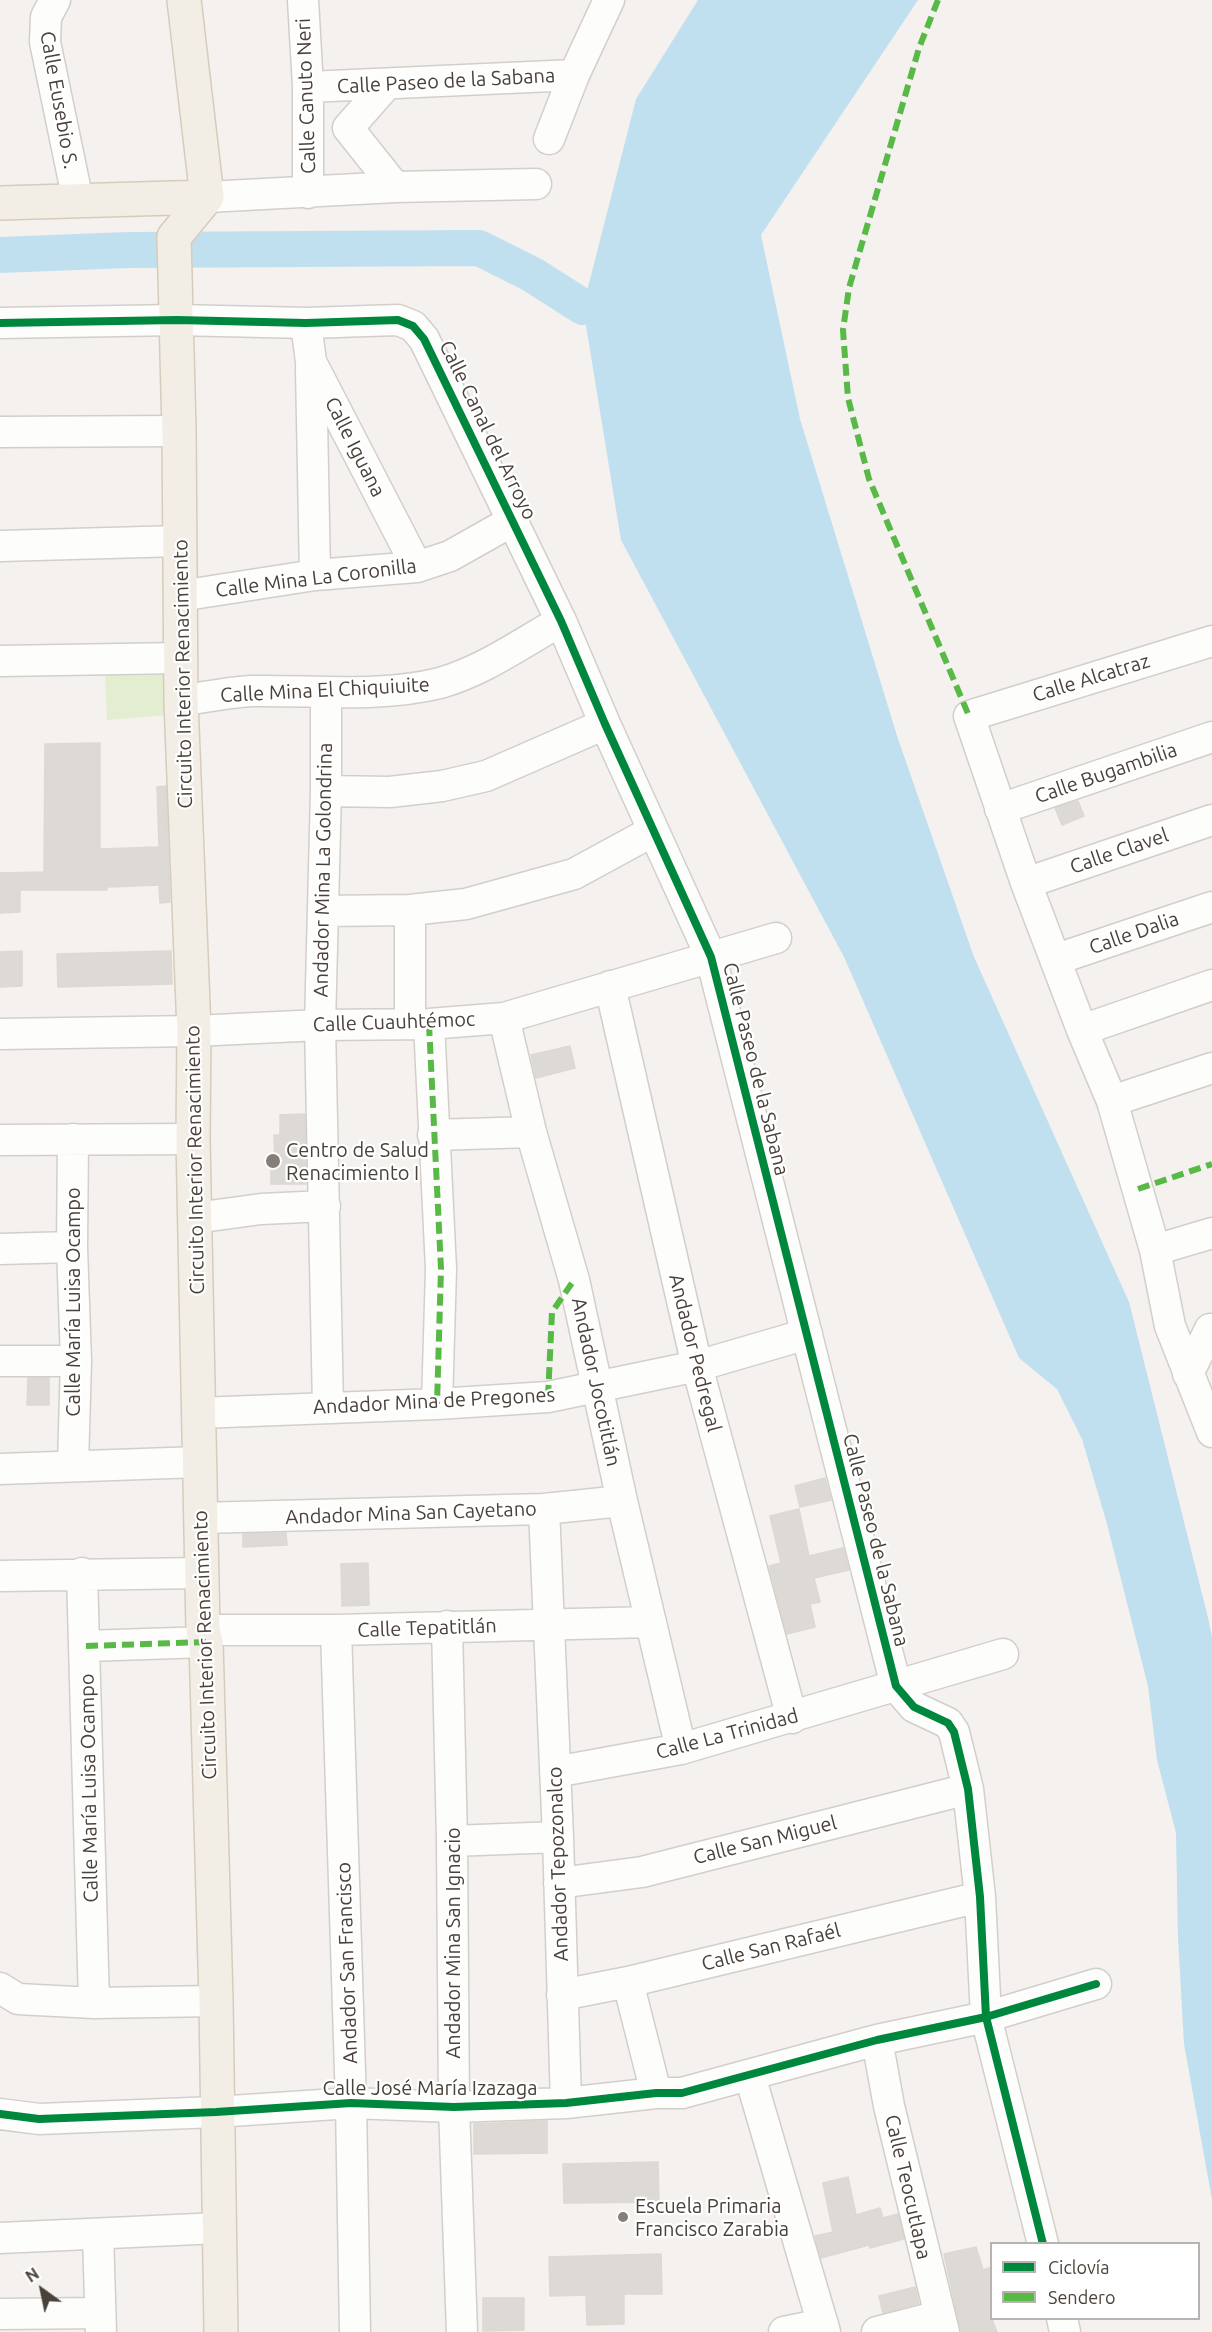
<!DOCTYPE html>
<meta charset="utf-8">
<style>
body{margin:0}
#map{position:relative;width:1212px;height:2332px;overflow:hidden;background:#f4f1ee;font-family:Ubuntu,sans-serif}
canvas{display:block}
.legend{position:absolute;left:990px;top:2242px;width:210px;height:78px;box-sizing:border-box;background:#fff;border:2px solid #b7b3b0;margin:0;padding:8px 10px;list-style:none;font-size:18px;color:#4a4239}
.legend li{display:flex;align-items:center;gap:12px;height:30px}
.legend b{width:30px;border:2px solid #b7b3b0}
.north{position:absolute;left:12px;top:2260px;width:60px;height:60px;-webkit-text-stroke:4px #fff;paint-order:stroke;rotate:327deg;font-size:16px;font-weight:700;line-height:24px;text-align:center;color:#4a4239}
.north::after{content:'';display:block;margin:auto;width:21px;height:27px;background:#4a4239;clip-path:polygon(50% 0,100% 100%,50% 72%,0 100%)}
</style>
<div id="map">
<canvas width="1212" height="2332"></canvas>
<ul class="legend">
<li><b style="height:8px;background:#00873e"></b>Ciclovía</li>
<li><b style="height:8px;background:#58b947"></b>Sendero</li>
</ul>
<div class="north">N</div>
</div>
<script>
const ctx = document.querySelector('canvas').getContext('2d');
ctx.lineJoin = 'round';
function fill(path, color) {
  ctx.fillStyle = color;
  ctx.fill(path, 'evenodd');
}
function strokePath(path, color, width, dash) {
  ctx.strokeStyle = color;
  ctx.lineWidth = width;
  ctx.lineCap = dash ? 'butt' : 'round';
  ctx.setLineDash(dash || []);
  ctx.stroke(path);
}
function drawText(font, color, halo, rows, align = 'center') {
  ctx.font = font + ' Ubuntu,sans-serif';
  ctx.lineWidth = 4.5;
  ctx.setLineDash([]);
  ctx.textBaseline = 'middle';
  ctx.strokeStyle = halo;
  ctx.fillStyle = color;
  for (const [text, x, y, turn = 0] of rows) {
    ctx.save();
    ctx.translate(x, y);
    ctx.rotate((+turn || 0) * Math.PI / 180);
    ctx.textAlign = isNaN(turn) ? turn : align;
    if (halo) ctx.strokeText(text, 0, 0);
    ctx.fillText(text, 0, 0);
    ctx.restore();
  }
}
fill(new Path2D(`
 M 165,673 L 166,715 L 107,720 L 105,674 Z`), '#e3edcf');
fill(new Path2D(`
 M 698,0 L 918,0 L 761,235 L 800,419 L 898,739 L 974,957 L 1129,1302 L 1209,1622 L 1212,1637 L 1212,2200 L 1184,2044 L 1178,1938 L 1176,1833 L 1157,1760 L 1148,1686 L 1107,1524 L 1082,1439 L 1057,1389 L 1019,1358 L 844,957 L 621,540 L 583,307 L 636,99 Z`), '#c0e0f0');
strokePath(new Path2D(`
 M 0,255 L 128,250 L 479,248 L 533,275 L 583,307`), '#c0e0f0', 36);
const building = new Path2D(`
 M 100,743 L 100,849 L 159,847 L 157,787 L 166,786 L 170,902 L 160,903 L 159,885 L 107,887 L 107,890 L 20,890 L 20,912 L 0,913 L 0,873 L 44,872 L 45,744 Z
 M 1078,801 L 1084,816 L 1062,825 L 1055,808 Z
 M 22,951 L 22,986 L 0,987 L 0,952 Z
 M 171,951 L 172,984 L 58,987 L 57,954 Z
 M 570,1046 L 575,1068 L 536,1078 L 531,1055 Z
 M 305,1114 L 306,1184 L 271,1184 L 271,1161 L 275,1161 L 274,1135 L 280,1135 L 280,1115 Z
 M 28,1378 L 49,1378 L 49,1405 L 27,1405 Z
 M 825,1478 L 831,1500 L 800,1507 L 795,1486 Z
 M 799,1509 L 809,1556 L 843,1548 L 849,1570 L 814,1578 L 820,1602 L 810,1604 L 815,1627 L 787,1634 L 769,1566 L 781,1563 L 770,1516 Z
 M 286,1533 L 287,1545 L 243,1547 L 243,1534 Z
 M 368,1563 L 369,1605 L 342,1606 L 341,1564 Z
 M 547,2121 L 547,2153 L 474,2154 L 474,2124 Z
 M 658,2162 L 659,2202 L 564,2203 L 563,2164 Z
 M 848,2177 L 856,2215 L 880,2208 L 883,2218 L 898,2214 L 904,2239 L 870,2248 L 869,2245 L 821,2258 L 815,2236 L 833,2232 L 823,2183 Z
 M 976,2247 L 983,2270 L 992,2267 L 992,2319 L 997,2332 L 961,2332 L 944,2254 Z
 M 661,2254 L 662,2294 L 624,2294 L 624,2324 L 587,2325 L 586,2295 L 550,2296 L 549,2257 Z
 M 915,2287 L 919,2303 L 883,2313 L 879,2296 Z
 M 483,2298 L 524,2298 L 524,2330 L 483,2331 Z`);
fill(building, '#dddad6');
strokePath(building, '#dcd8d4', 1.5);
const minor = new Path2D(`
 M 55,0 L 46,17 L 45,42 L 78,201
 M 303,0 L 308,87 L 308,193
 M 386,85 L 348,128 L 395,187
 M 308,87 L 574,75
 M 549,139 L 574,75 L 609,0
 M 207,197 L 395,187 L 536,184
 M 0,323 L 177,320 L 306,323 L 398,320 L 413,326 L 424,339 L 561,621 L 605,724 L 711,957 L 896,1686 L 914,1707 L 948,1723 L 954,1732 L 968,1789 L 980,1897 L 986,2017 L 1043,2244
 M 306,323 L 311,362 L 417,567
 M 311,368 L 315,575
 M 0,432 L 179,431
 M 0,546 L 180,541
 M 180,596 L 315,575 L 417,567 L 450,556 L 514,520
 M 1212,641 L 969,716 L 1026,883 L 1082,1030 L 1112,1101 L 1155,1250 L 1170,1326 L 1212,1432
 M 0,661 L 180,658
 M 326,693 L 326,791 L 320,1025 L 328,1407
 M 181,701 C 205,697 229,692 253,691 C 315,690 379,698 440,683 C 483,671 522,643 561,621
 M 326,791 L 390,792 L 442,786 L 486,776 L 605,724
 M 1000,809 L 1212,737
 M 1026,883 L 1212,820
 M 324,911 L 410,910 L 466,904 L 574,874 L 653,831
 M 1057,959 L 1212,907
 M 610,986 L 697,1366 L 792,1718
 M 504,1018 L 531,1132 L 574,1280 L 622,1501 L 681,1749
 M 410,1024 L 410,910
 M 429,1024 L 441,1269 L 437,1404
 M 1082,1030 L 1212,985
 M 0,1034 L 194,1031 L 320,1025 L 429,1024 L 504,1018 L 776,938
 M 1112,1101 L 1212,1068
 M 433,1135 L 531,1132
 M 73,1139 L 72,1247 L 76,1361 L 73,1465
 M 0,1140 L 193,1139
 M 195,1218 L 261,1209 L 325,1206
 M 0,1249 L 72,1247
 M 1155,1250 L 1212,1233
 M 0,1361 L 76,1361
 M 1188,1374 L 1210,1329
 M 198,1413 L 437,1404 L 548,1397 L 697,1366 L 807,1334
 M 0,1469 L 199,1462
 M 544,1509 L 558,1837 L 566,2103
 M 200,1518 L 544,1509 L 622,1501
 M 82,1573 L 94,2003
 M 0,1576 L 202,1573
 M 447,1626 L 452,1841 L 454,2107 L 462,2332
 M 203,1630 L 336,1630 L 651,1622
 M 336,1630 L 351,2103 L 355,2332
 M 86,1646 L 206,1642
 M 555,1772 L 681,1749 L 1003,1654
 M 452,1841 L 558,1837
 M 559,1883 L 642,1872 L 968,1789
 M 628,1982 L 656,2093
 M 0,1988 L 18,1999 L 94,2003 L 216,2001
 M 562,1995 L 628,1982 L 980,1897
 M 877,2040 L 889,2106 L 944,2332
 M 750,2076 L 825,2332
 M 0,2114 L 39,2119 L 216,2112 L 351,2103 L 454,2107 L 566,2103 L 656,2093 L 682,2093 L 877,2040 L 986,2017 L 1096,1984
 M 98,2234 L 101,2332
 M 0,2238 L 219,2228
 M 0,2314 L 99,2313
 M 1062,2318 L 1065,2332
 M 784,2332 L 823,2324
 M 877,2332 L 939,2316`);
const major = new Path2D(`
 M 184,0 L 207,197 L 174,237 L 179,431 L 181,701 L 194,1031 L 193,1139 L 203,1630 L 206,1642 L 216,2001 L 221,2332
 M 0,203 L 207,197`);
strokePath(minor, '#d2cfcb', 33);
strokePath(major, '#d6ccbb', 36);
strokePath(minor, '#fdfdfc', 30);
strokePath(major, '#f2eee6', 33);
strokePath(new Path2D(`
 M 938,0 L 919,48 L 849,288 L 843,330 L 848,398 L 869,479 L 969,716
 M 429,1024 L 441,1269 L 437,1404
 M 1138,1189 L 1212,1164
 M 548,1397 L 552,1312 L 574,1280
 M 86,1646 L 206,1642`), '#58b947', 6, [12, 6]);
strokePath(new Path2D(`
 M 0,323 L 177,320 L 306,323 L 398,320 L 413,326 L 424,339 L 561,621 L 605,724 L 711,957 L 896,1686 L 914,1707 L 948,1723 L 954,1732 L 968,1789 L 980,1897 L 986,2017 L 1043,2244
 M 0,2114 L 39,2119 L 216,2112 L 351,2103 L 454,2107 L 566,2103 L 656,2093 L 682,2093 L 877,2040 L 986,2017 L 1096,1984`), '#00873e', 8);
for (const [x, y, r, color] of [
 [273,1161,8,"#867f78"],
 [623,2217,6,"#867f78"]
]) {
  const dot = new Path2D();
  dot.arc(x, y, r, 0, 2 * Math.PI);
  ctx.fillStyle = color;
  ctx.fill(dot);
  strokePath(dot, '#fff', 2);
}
drawText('20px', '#4a4239', '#fff', [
 ["Calle Paseo de la Sabana",446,81,-3],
 ["Calle Canuto Neri",306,96,-92],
 ["Calle Eusebio S.",59,100,80],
 ["Calle Canal del Arroyo",488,430,64],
 ["Calle Iguana",355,447,63],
 ["Calle Mina La Coronilla",316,578,-7],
 ["Circuito Interior Renacimiento",183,674,-91],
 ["Calle Alcatraz",1091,678,-17],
 ["Calle Mina El Chiquiuite",325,690,-3],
 ["Calle Bugambilia",1106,773,-19],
 ["Calle Clavel",1119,851,-19],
 ["Andador Mina La Golondrina",323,870,-89],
 ["Calle Dalia",1134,933,-19],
 ["Calle Cuauhtémoc",394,1022,-2],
 ["Calle Paseo de la Sabana",756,1069,76],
 ["Circuito Interior Renacimiento",195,1160,-91],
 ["Calle María Luisa Ocampo",73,1302,-90],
 ["Andador Pedregal",695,1353,76],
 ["Andador Jocotitlán",596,1382,78],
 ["Andador Mina de Pregones",434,1401,-3],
 ["Andador Mina San Cayetano",411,1513,-2],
 ["Calle Paseo de la Sabana",876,1540,76],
 ["Calle Tepatitlán",427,1628,-2],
 ["Circuito Interior Renacimiento",205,1645,-92],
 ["Calle La Trinidad",727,1734,-15],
 ["Calle María Luisa Ocampo",89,1788,-91],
 ["Calle San Miguel",765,1840,-14],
 ["Andador Tepozonalco",558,1864,-92],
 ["Andador Mina San Ignacio",453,1943,-90],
 ["Calle San Rafaél",771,1947,-14],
 ["Andador San Francisco",347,1963,-92],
 ["Calle José María Izazaga",430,2088],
 ["Calle Teocutlapa",908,2187,77]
]);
drawText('20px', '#4a4239', '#fff', [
 ["Centro de Salud",286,1150],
 ["Renacimiento I",286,1173],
 ["Escuela Primaria",635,2206],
 ["Francisco Zarabia",635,2229]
], 'left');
</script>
